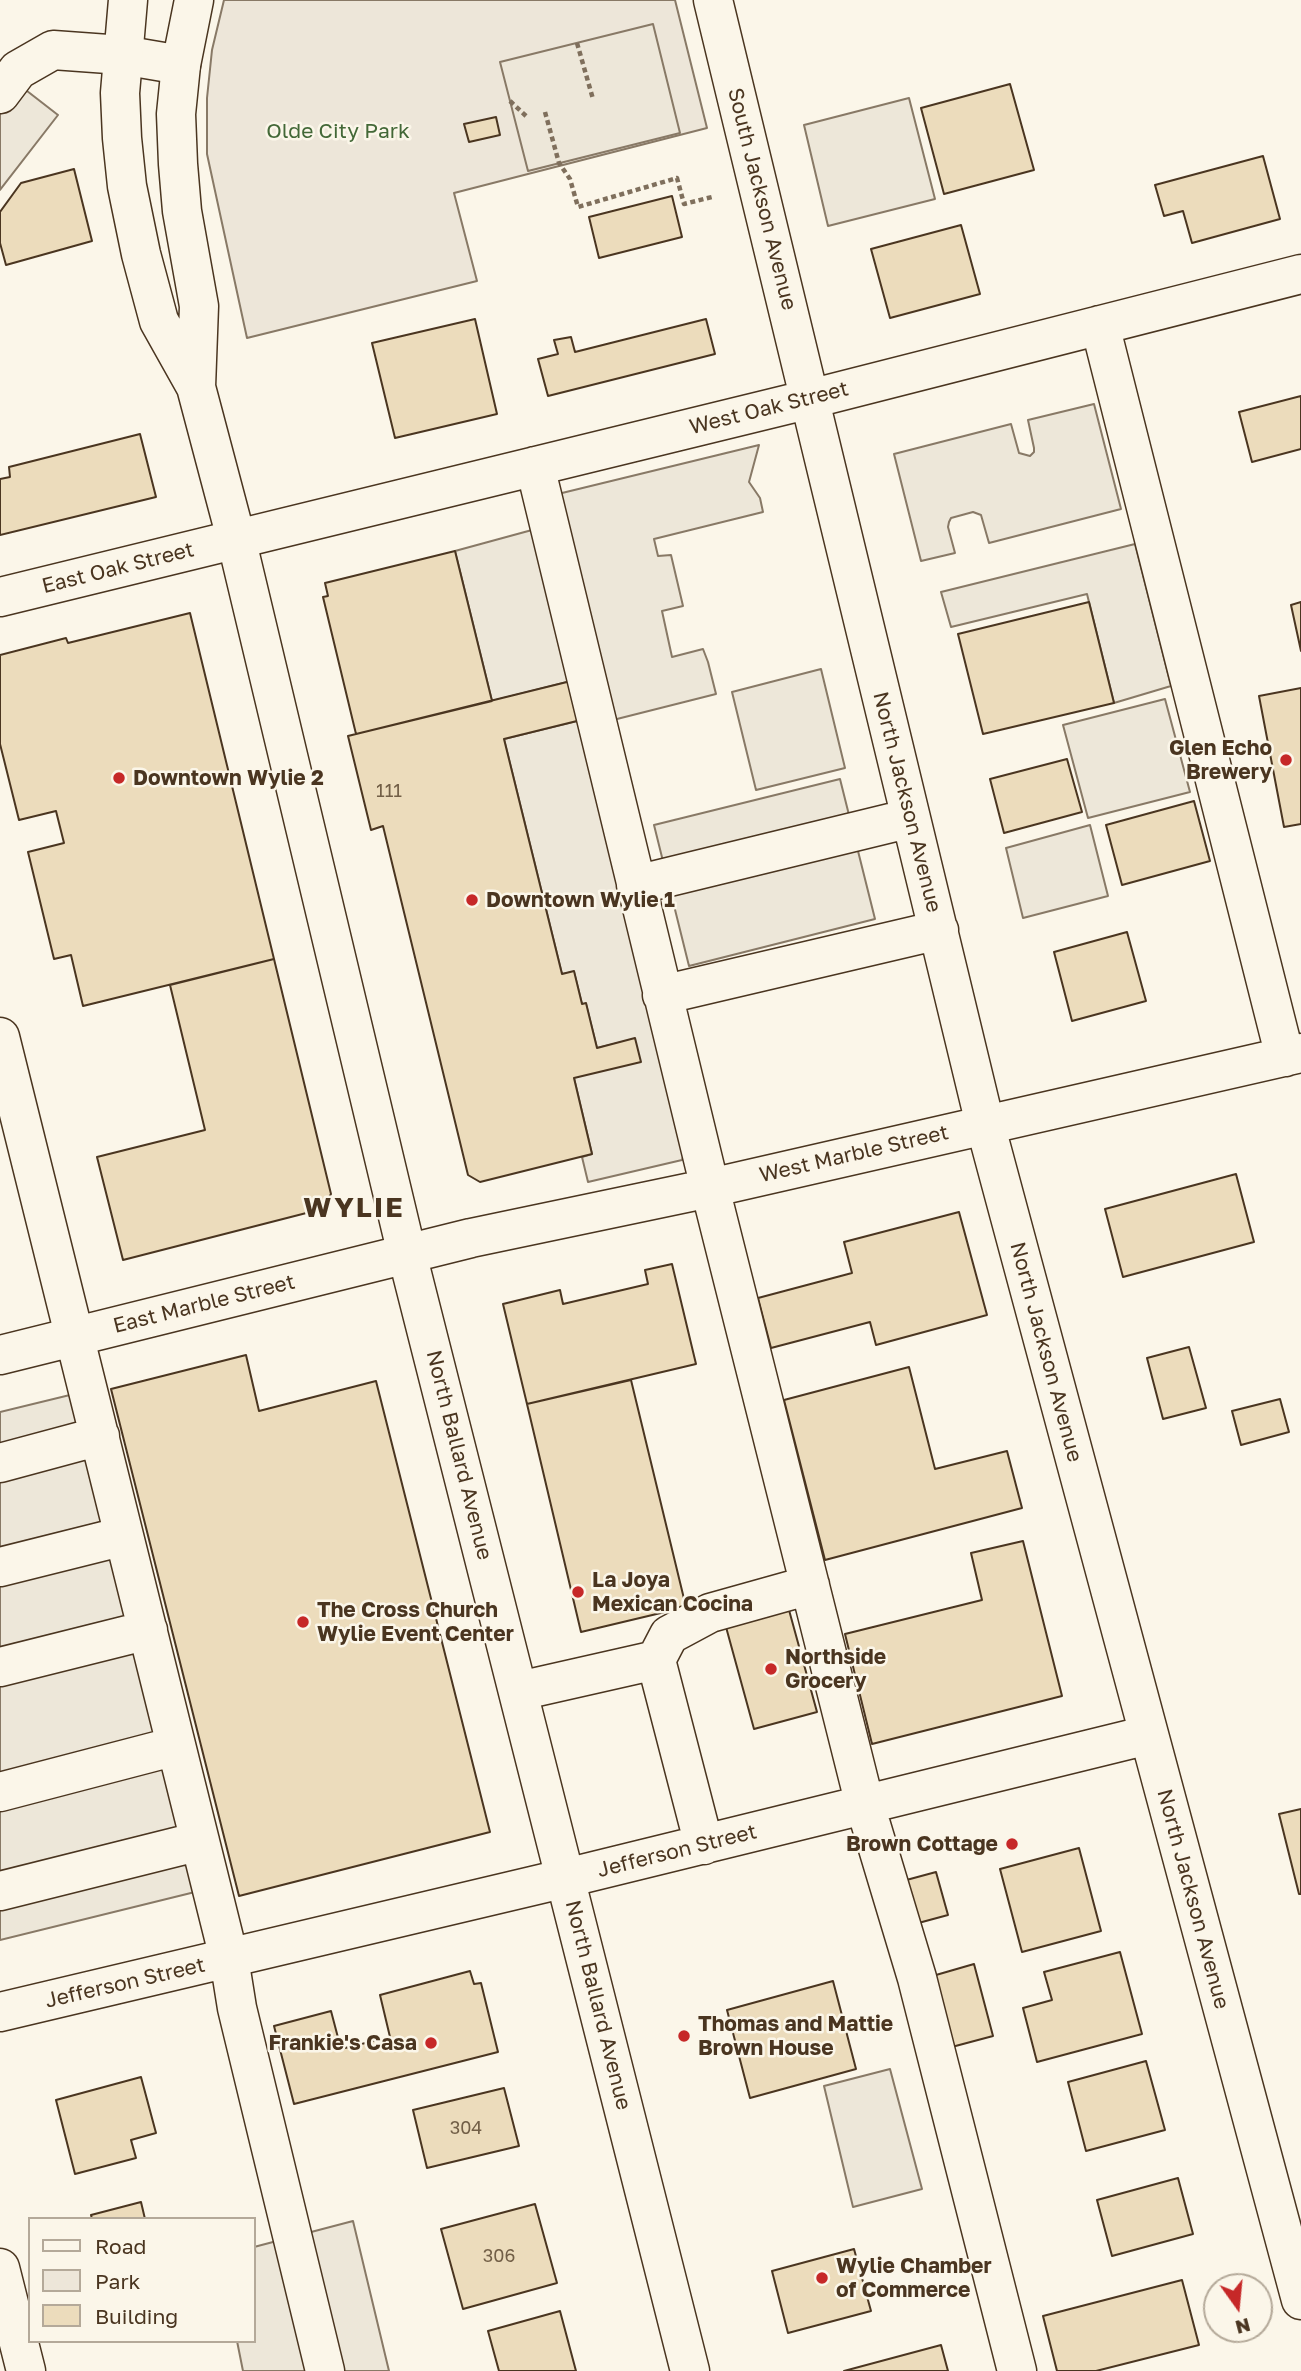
<!DOCTYPE html>
<style>
body{margin:0}
#map{position:relative;width:1301px;height:2371px;overflow:hidden;background:#fbf6e9;font-family:"Golos Text",sans-serif}
canvas{display:block}
.legend{position:absolute;left:28px;top:2217px;width:228px;height:126px;box-sizing:border-box;background:#fbf6e9;border:2px solid #b4a999;margin:0;padding:9px 12px;list-style:none;font-size:21px;color:#4a3520}
.legend li{display:flex;align-items:center;gap:14px;height:35px}
.legend b{width:35px;border:2px solid #b4a999}
.north{position:absolute;left:1203px;top:2273px;width:70px;height:70px;box-sizing:border-box;background:#fbf6e9;border:2px solid #b4a999;border-radius:50%;rotate:165deg;font-size:19px;font-weight:700;line-height:28px;text-align:center;color:#4a3520}
.north::after{content:'';display:block;margin:auto;width:24px;height:32px;background:#c62828;clip-path:polygon(50% 0,100% 100%,50% 72%,0 100%)}
</style>
<div id="map">
<canvas width="1301" height="2371"></canvas>
<ul class="legend">
<li><b style="height:9px;background:#fbf6e9"></b>Road</li>
<li><b style="height:19px;background:#ede6d9"></b>Park</li>
<li><b style="height:19px;background:#ecdcbc"></b>Building</li>
</ul>
<div class="north">N</div>
</div>
<script>
const ctx = document.querySelector('canvas').getContext('2d');
ctx.lineJoin = 'round';
function fill(path, color) {
  ctx.fillStyle = color;
  ctx.fill(path, 'evenodd');
}
function strokePath(path, color, width, dash) {
  ctx.strokeStyle = color;
  ctx.lineWidth = width;
  ctx.lineCap = dash ? 'butt' : 'round';
  ctx.setLineDash(dash || []);
  ctx.stroke(path);
}
function drawText(font, color, halo, rows, align = 'center') {
  ctx.font = font + ' "Golos Text",sans-serif';
  ctx.lineWidth = 5;
  ctx.setLineDash([]);
  ctx.textBaseline = 'middle';
  ctx.strokeStyle = halo;
  ctx.fillStyle = color;
  for (const [text, x, y, turn = 0] of rows) {
    ctx.save();
    ctx.translate(x, y);
    ctx.rotate((+turn || 0) * Math.PI / 180);
    ctx.textAlign = isNaN(turn) ? turn : align;
    if (halo) ctx.strokeText(text, 0, 0);
    ctx.fillText(text, 0, 0);
    ctx.restore();
  }
}
const green = new Path2D(`
 M 224,0 L 675,0 L 707,128 L 454,193 L 477,281 L 247,338 L 207,154 L 207,98 L 212,50 Z`);
fill(green, '#ede6d9');
strokePath(green, '#887966', 2);
const parking = new Path2D(`
 M 653,24 L 680,133 L 528,171 L 500,62 Z
 M 0,70 L 58,115 L 0,190 Z
 M 909,98 L 935,199 L 828,226 L 804,125 Z
 M 1094,404 L 1121,509 L 989,543 L 981,515 L 973,512 L 951,518 L 949,522 L 948,527 L 955,553 L 921,561 L 894,454 L 1011,424 L 1019,453 L 1030,456 L 1034,452 L 1034,448 L 1028,420 Z
 M 759,445 L 749,482 L 760,498 L 763,512 L 654,539 L 658,556 L 671,555 L 683,606 L 662,611 L 672,657 L 703,649 L 708,662 L 716,694 L 609,721 L 557,508 L 562,493 Z
 M 532,530 L 571,681 L 492,701 L 455,551 Z
 M 1135,544 L 1171,686 L 1114,703 L 1087,594 L 951,627 L 941,592 Z
 M 821,669 L 845,768 L 756,790 L 732,692 Z
 M 1165,699 L 1190,792 L 1088,818 L 1063,725 Z
 M 581,720 L 685,1151 L 682,1160 L 588,1182 L 582,1157 L 592,1154 L 574,1078 L 635,1039 L 597,1048 L 586,1004 L 582,1004 L 574,972 L 562,974 L 504,739 Z
 M 840,779 L 875,919 L 689,966 L 654,825 Z
 M 1090,825 L 1108,896 L 1023,918 L 1006,848 Z
 M 74,1394 L 195,1892 L 0,1940 L 0,1412 Z
 M 890,2069 L 922,2189 L 853,2207 L 824,2086 Z
 M 353,2221 L 389,2371 L 243,2371 L 237,2341 L 254,2341 L 254,2247 Z`);
fill(parking, '#ede7d9');
strokePath(parking, '#887966', 2);
const building = new Path2D(`
 M 1010,84 L 1034,170 L 944,194 L 921,108 Z
 M 496,117 L 500,135 L 469,142 L 464,124 Z
 M 1263,156 L 1280,219 L 1192,243 L 1183,211 L 1164,216 L 1155,185 Z
 M 74,169 L 92,241 L 6,265 L 0,243 L 0,212 L 21,183 Z
 M 672,196 L 682,237 L 599,258 L 589,217 Z
 M 961,225 L 980,294 L 890,318 L 871,249 Z
 M 475,319 L 497,414 L 395,438 L 372,343 Z
 M 706,319 L 715,354 L 548,396 L 538,359 L 558,354 L 554,340 L 571,337 L 575,352 Z
 M 1301,396 L 1301,449 L 1252,462 L 1239,412 Z
 M 140,434 L 156,497 L 0,535 L 0,479 L 10,477 L 9,467 Z
 M 455,551 L 492,701 L 356,734 L 323,597 L 328,596 L 325,583 Z
 M 1089,602 L 1114,703 L 983,734 L 958,634 Z
 M 1301,602 L 1301,651 L 1291,605 Z
 M 190,613 L 274,959 L 83,1006 L 71,955 L 54,959 L 28,852 L 64,843 L 56,811 L 19,820 L 0,744 L 0,655 L 66,638 L 68,643 Z
 M 571,681 L 581,720 L 504,739 L 562,974 L 574,971 L 582,1004 L 586,1003 L 597,1048 L 635,1038 L 641,1062 L 574,1078 L 592,1154 L 480,1182 L 468,1175 L 383,826 L 371,830 L 348,736 Z
 M 1301,688 L 1301,824 L 1284,827 L 1259,696 Z
 M 1067,759 L 1082,812 L 1004,833 L 990,779 Z
 M 1194,801 L 1210,861 L 1122,885 L 1106,825 Z
 M 1127,932 L 1146,1001 L 1072,1021 L 1054,952 Z
 M 274,959 L 331,1194 L 322,1209 L 123,1260 L 97,1157 L 205,1130 L 170,985 Z
 M 1236,1174 L 1254,1242 L 1123,1277 L 1105,1209 Z
 M 959,1212 L 987,1315 L 876,1345 L 870,1322 L 771,1348 L 758,1298 L 852,1273 L 844,1242 Z
 M 672,1264 L 696,1364 L 527,1404 L 503,1304 L 560,1290 L 563,1304 L 648,1284 L 645,1270 Z
 M 1189,1347 L 1206,1408 L 1163,1419 L 1147,1358 Z
 M 246,1355 L 259,1411 L 376,1381 L 490,1832 L 239,1896 L 111,1389 Z
 M 909,1367 L 935,1469 L 1007,1451 L 1022,1508 L 825,1560 L 784,1400 Z
 M 631,1380 L 686,1607 L 581,1632 L 527,1404 Z
 M 1280,1399 L 1289,1432 L 1241,1445 L 1232,1411 Z
 M 1023,1541 L 1062,1696 L 872,1744 L 845,1634 L 982,1600 L 971,1553 Z
 M 789,1610 L 817,1712 L 754,1729 L 726,1627 Z
 M 1301,1809 L 1301,1894 L 1299,1894 L 1279,1814 Z
 M 1079,1848 L 1101,1931 L 1022,1952 L 1000,1869 Z
 M 936,1872 L 948,1915 L 911,1925 L 899,1882 Z
 M 1120,1952 L 1142,2034 L 1037,2062 L 1023,2008 L 1052,2000 L 1044,1972 Z
 M 974,1964 L 993,2036 L 948,2048 L 929,1977 Z
 M 470,1971 L 474,1984 L 481,1983 L 498,2052 L 294,2104 L 274,2026 L 331,2011 L 341,2049 L 390,2037 L 380,1995 Z
 M 833,1981 L 856,2069 L 750,2098 L 727,2010 Z
 M 1146,2061 L 1165,2130 L 1086,2151 L 1068,2082 Z
 M 141,2077 L 156,2133 L 131,2140 L 136,2158 L 75,2174 L 56,2100 Z
 M 504,2088 L 519,2146 L 427,2168 L 413,2110 Z
 M 1178,2178 L 1193,2234 L 1112,2256 L 1097,2200 Z
 M 141,2202 L 145,2219 L 92,2219 L 91,2215 Z
 M 535,2204 L 557,2283 L 463,2309 L 441,2229 Z
 M 854,2249 L 871,2311 L 788,2333 L 772,2271 Z
 M 1182,2280 L 1199,2345 L 1096,2371 L 1057,2371 L 1043,2316 Z
 M 560,2311 L 576,2371 L 499,2371 L 488,2331 Z
 M 941,2345 L 948,2371 L 844,2371 Z`);
fill(building, '#ecdcbc');
strokePath(building, '#4a3520', 2);
const minor = new Path2D(`
 M 713,0 L 985,1124 L 1301,2300
 M 0,94 L 18,70 L 53,50 L 122,55 L 181,65
 M 1100,325 L 1285,1057
 M 535,466 L 710,1188 L 865,1805 L 917,1978 L 1017,2371
 M 0,597 L 810,399 L 1301,274
 M 636,885 L 911,818
 M 662,995 L 939,930
 M 0,1037 L 229,1958 L 237,2008 L 325,2371
 M 0,1355 L 471,1238 L 710,1188 L 1301,1053
 M 0,1463 L 100,1436
 M 0,1567 L 124,1536
 M 656,1660 L 669,1635 L 710,1613 L 810,1585
 M 0,1667 L 148,1630
 M 519,1691 L 656,1660 L 704,1845
 M 0,1792 L 176,1746
 M 0,1891 L 200,1841
 M 0,2012 L 566,1878 L 1148,1735
 M 0,2268 L 26,2371`);
const major = new Path2D(`
 M 128,0 L 120,93 L 122,138 L 127,186 L 141,254 L 159,321 L 196,387 L 236,538 L 407,1254 L 690,2371
 M 194,0 L 181,65 L 176,114 L 178,164 L 182,211 L 199,306 L 196,387`);
strokePath(minor, '#4a3520', 41);
strokePath(major, '#4a3520', 41);
strokePath(new Path2D(`
 M 577,43 L 593,99
 M 510,101 L 526,116
 M 545,112 L 559,163 L 570,179 L 578,207 L 677,178 L 684,204 L 712,197`), '#7f6f5c', 4.5, [5, 3.5]);
strokePath(minor, '#fbf6e9', 38);
strokePath(major, '#fbf6e9', 38);
for (const [x, y, r, color] of [
 [1286,760,7,"#c62828"],
 [119,778,7,"#c62828"],
 [472,900,7,"#c62828"],
 [578,1592,7,"#c62828"],
 [303,1622,7,"#c62828"],
 [771,1669,7,"#c62828"],
 [1012,1844,7,"#c62828"],
 [684,2036,7,"#c62828"],
 [431,2043,7,"#c62828"],
 [822,2278,7,"#c62828"]
]) {
  const dot = new Path2D();
  dot.arc(x, y, r, 0, 2 * Math.PI);
  ctx.fillStyle = color;
  ctx.fill(dot);
  strokePath(dot, '#fbf6e9', 2.5);
}
drawText('18px', '#725f47', null, [
 ["111",389,791],
 ["304",466,2128],
 ["306",499,2256]
]);
drawText('21px', '#436837', '#fbf6e9', [
 ["Olde City Park",338,131]
]);
drawText('21px', '#4a3520', '#fbf6e9', [
 ["South Jackson Avenue",762,199,76],
 ["West Oak Street",769,408,-14],
 ["East Oak Street",118,568,-14],
 ["North Jackson Avenue",907,802,76],
 ["West Marble Street",854,1154,-13],
 ["East Marble Street",204,1304,-14],
 ["North Jackson Avenue",1046,1352,75],
 ["North Ballard Avenue",459,1455,76],
 ["Jefferson Street",677,1851,-14],
 ["North Jackson Avenue",1193,1899,75],
 ["Jefferson Street",125,1983,-13],
 ["North Ballard Avenue",598,2005,76]
]);
drawText('bold 21px', '#4a3520', '#fbf6e9', [
 ["Glen Echo",1272,748,"right"],
 ["Brewery",1272,772,"right"],
 ["Downtown Wylie 2",133,778],
 ["Downtown Wylie 1",486,900],
 ["La Joya",592,1580],
 ["Mexican Cocina",592,1604],
 ["The Cross Church",317,1610],
 ["Wylie Event Center",317,1634],
 ["Northside",785,1657],
 ["Grocery",785,1681],
 ["Brown Cottage",998,1844,"right"],
 ["Thomas and Mattie",698,2024],
 ["Brown House",698,2048],
 ["Frankie's Casa",417,2043,"right"],
 ["Wylie Chamber",836,2266],
 ["of Commerce",836,2290]
], 'left');
ctx.letterSpacing = '2px';
drawText('bold 28px', '#4a3520', '#fbf6e9', [
 ["WYLIE",354,1208]
]);
ctx.letterSpacing = '0px';
</script>
